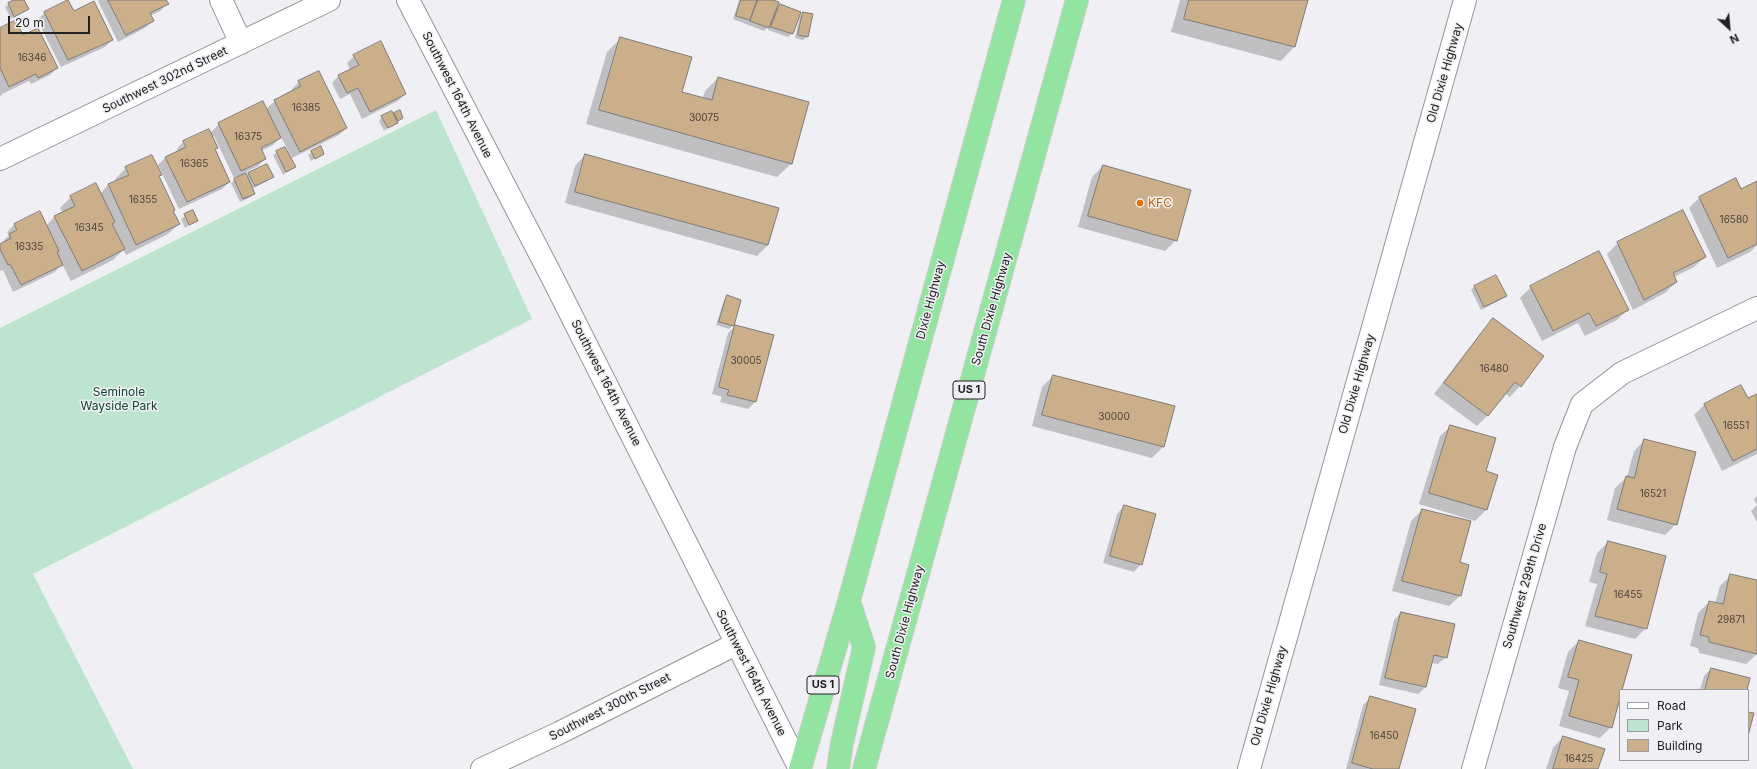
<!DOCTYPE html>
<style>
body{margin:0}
#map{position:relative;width:1757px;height:769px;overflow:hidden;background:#f0f0f4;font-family:Inter,sans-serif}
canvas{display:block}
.legend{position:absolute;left:1619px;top:689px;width:130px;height:72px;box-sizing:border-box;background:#f0f0f4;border:1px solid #9d9da0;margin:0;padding:5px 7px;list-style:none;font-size:12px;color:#212122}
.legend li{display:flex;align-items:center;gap:8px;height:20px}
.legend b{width:20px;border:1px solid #9d9da0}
.north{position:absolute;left:1709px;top:8px;width:40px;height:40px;-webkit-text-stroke:3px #f0f0f4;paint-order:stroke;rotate:154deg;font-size:11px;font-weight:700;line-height:16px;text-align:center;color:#212122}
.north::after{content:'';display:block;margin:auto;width:14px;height:18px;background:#212122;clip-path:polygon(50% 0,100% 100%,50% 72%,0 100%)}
.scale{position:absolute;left:8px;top:16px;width:82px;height:18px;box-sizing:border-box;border:2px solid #212122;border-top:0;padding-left:5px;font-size:12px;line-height:14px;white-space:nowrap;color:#212122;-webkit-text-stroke:3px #f0f0f4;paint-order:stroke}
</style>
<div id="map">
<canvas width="1757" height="769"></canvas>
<ul class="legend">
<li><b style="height:5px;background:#fff"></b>Road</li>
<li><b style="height:11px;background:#bce4ce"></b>Park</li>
<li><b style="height:11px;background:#cbaf8b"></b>Building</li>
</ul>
<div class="north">N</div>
<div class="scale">20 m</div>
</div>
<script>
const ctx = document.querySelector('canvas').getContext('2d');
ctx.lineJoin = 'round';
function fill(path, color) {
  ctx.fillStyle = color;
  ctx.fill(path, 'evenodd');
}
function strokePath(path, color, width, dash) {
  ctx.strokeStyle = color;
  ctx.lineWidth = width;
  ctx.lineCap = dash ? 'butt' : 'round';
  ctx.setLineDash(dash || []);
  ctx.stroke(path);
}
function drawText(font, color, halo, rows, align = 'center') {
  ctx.font = font + ' Inter,sans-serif';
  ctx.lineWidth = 3;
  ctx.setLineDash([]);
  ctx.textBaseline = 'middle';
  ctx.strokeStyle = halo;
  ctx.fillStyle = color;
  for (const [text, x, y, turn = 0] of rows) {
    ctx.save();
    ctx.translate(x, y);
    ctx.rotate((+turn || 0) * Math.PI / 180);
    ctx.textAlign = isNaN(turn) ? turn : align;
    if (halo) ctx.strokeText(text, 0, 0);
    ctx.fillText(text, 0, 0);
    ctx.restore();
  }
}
fill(new Path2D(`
 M 436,110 L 532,319 L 33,574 L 133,769 L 0,769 L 0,328 Z`), '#bce4ce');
fill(new Path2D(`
 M 16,0 L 23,0 L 28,9 L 11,19 L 5,7 Z
 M 99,0 L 165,0 L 167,4 L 160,11 L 150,16 L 153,21 L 145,28 L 118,42 L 98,1 Z
 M 739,0 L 770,0 L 774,11 L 780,5 L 800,12 L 792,34 L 788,37 L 768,30 L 770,25 L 764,31 L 733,19 Z
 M 1180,0 L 1307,0 L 1294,47 L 1281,61 L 1171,32 Z
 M 45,13 L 112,40 L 105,47 L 61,67 L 37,20 Z
 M 804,13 L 807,37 L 803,40 L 795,38 L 800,16 Z
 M 0,29 L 22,36 L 57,68 L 50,75 L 31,84 L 29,81 L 2,94 L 0,97 Z
 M 621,38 L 681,92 L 703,98 L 705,91 L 718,78 L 791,164 L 777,177 L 586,124 L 607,52 Z
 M 354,56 L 405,94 L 398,101 L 362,119 L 350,94 L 340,99 L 332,83 L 339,75 L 350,70 L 347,63 Z
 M 299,82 L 346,128 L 339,135 L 290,159 L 294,167 L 283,175 L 273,155 L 277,152 L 290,159 L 292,158 L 281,137 L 273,145 L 261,151 L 265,159 L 258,166 L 244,173 L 246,176 L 249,174 L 272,177 L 269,180 L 252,189 L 254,193 L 251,197 L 240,202 L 231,183 L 238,176 L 234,178 L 214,136 L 212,137 L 217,148 L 214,150 L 229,182 L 222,189 L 179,209 L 158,165 L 166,157 L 178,152 L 177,149 L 184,141 L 210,133 L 219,124 L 266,109 L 275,101 L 293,91 L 292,89 Z
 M 394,113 L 402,118 L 384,131 L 379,121 L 382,117 Z
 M 312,152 L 323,154 L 311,161 L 308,155 Z
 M 585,155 L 778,208 L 768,245 L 757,256 L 565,203 L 575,166 Z
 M 1103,166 L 1176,240 L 1165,251 L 1078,227 L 1092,177 Z
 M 126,168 L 161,175 L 158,177 L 179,224 L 168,234 L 126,255 L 123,250 L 113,260 L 71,281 L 62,264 L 55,272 L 13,292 L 3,270 L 0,271 L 0,245 L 9,235 L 7,232 L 15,224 L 46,226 L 54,217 L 63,213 L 60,208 L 71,197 L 100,194 L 108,185 L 116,182 L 115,179 Z
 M 1757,182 L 1757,245 L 1750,252 L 1717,268 L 1689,208 L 1700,197 L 1741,190 Z
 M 192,211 L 197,220 L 185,228 L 181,219 Z
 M 1618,243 L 1705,257 L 1694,267 L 1674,277 L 1676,282 L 1665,293 L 1633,310 L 1607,254 Z
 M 1496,276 L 1506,296 L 1502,299 L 1481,310 L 1471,290 L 1474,287 Z
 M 1531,287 L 1628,309 L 1617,320 L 1585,336 L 1578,323 L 1542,341 L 1520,298 Z
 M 727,297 L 733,325 L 729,329 L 716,325 L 724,300 Z
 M 1494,319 L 1520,386 L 1510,397 L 1505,393 L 1487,416 L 1477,426 L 1434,394 L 1483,330 Z
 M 735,326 L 773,335 L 755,402 L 748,409 L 720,402 L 722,397 L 712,394 L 728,333 Z
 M 1053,376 L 1174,407 L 1163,447 L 1152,458 L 1032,426 L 1042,387 Z
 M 1757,395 L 1757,454 L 1722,471 L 1694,415 L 1705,404 L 1748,400 Z
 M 1451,426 L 1484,472 L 1497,476 L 1486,510 L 1475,521 L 1419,504 L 1440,436 Z
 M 1645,440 L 1676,524 L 1665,535 L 1607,520 L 1615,488 L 1627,477 L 1634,451 Z
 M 1757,496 L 1757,505 L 1754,499 Z
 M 1757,505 L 1757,522 L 1751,511 Z
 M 1124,506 L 1141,564 L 1134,572 L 1103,563 L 1117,514 Z
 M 1422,510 L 1459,563 L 1460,596 L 1449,606 L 1392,591 L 1411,521 Z
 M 1608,542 L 1646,628 L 1635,639 L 1585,626 L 1597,584 L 1589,582 L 1597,553 Z
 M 1731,575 L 1757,581 L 1757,654 L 1746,664 L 1699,653 L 1698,648 L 1690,646 L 1698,613 L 1709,602 L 1715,604 L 1720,586 Z
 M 1401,613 L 1446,657 L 1438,664 L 1431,663 L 1426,687 L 1418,694 L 1379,685 L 1394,620 Z
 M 1579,641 L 1621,690 L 1611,727 L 1600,738 L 1559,726 L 1569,691 L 1558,688 L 1568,652 Z
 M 1711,669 L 1746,690 L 1700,690 L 1704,676 Z
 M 1371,697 L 1398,769 L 1346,769 L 1363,705 Z
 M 1563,737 L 1597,769 L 1546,769 L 1553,748 Z`), '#0003');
const building = new Path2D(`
 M 14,0 L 24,0 L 29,9 L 14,17 L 8,3 Z
 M 68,0 L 74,11 L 94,1 L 113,40 L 68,60 L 44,12 Z
 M 108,0 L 166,0 L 169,4 L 150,13 L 154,21 L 126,35 Z
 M 741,0 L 757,0 L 750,20 L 736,16 Z
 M 758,0 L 773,0 L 779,2 L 769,28 L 750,21 Z
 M 1189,0 L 1308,0 L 1295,47 L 1184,19 Z
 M 780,4 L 801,12 L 793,34 L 771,27 Z
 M 803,12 L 813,14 L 808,37 L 798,35 Z
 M 16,20 L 23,35 L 38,28 L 58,68 L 38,78 L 36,74 L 9,87 L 0,68 L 0,28 Z
 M 620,37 L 692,57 L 682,92 L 712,100 L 718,77 L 809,102 L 792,164 L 599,110 Z
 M 381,41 L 406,94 L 370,112 L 358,88 L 347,93 L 338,75 L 359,65 L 353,55 Z
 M 319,71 L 347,128 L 300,152 L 274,100 L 301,86 L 298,81 Z
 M 263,101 L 281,138 L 261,148 L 266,159 L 241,171 L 218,123 Z
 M 400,110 L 403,118 L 398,121 L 394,113 Z
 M 392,111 L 398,123 L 388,128 L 381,116 Z
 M 209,129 L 218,148 L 215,149 L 230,182 L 187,202 L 165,157 L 186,147 L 183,141 Z
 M 321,146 L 324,154 L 315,159 L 311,151 Z
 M 285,147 L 296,167 L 286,172 L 276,151 Z
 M 585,154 L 779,208 L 768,245 L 575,192 Z
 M 152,155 L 162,175 L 159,176 L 175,210 L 173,211 L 180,224 L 136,245 L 108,184 L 129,175 L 125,167 Z
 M 267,164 L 274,177 L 255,186 L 248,173 Z
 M 1103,165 L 1191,190 L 1177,241 L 1088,216 Z
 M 246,173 L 255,194 L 243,199 L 234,179 Z
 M 1736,178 L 1741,189 L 1757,181 L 1757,244 L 1728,258 L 1699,197 Z
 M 96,183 L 115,222 L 112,224 L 125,249 L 82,271 L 54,216 L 75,206 L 70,196 Z
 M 193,210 L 198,221 L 189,225 L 184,214 Z
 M 1683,210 L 1706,257 L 1673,273 L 1677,282 L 1644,300 L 1617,242 Z
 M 40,211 L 59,251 L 57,252 L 63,265 L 21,285 L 10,264 L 8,265 L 0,249 L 0,244 L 11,238 L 9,234 L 17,230 L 14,224 Z
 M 1599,251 L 1629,310 L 1596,326 L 1589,313 L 1553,331 L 1530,286 Z
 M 1496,275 L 1507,296 L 1484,307 L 1474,286 Z
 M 727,295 L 741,300 L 734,326 L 719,322 Z
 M 1493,318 L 1544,356 L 1521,387 L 1515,382 L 1488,416 L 1444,383 Z
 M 735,325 L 774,335 L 756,402 L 727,395 L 729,390 L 719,387 Z
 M 1053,375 L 1175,406 L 1164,447 L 1042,415 Z
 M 1741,385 L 1748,398 L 1757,394 L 1757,449 L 1733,461 L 1704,404 Z
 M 1450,425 L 1496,438 L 1486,471 L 1498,475 L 1487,510 L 1429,493 Z
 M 1644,439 L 1696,452 L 1677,525 L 1617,509 L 1626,476 L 1634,478 Z
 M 1124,505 L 1156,514 L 1142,565 L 1110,556 Z
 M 1422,509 L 1471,521 L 1460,562 L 1469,565 L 1461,596 L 1402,581 Z
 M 1608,541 L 1666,556 L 1647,629 L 1595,616 L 1607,574 L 1600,572 Z
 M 1730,574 L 1757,580 L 1757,654 L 1709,642 L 1709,637 L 1700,635 L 1709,601 L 1723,604 Z
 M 1401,612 L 1455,624 L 1447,658 L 1434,655 L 1426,687 L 1385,678 Z
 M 1579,640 L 1632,655 L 1622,690 L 1620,690 L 1620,698 L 1612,728 L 1569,716 L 1579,680 L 1568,677 Z
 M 1711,668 L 1750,678 L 1747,690 L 1705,690 Z
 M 1370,696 L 1416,709 L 1399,769 L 1373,769 L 1352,763 Z
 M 1748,712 L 1754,713 L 1748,736 Z
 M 1563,736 L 1605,749 L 1598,769 L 1553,769 Z`);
fill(building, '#cbaf8b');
strokePath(building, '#7d7b78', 1);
const minor = new Path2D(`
 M 221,0 L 241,43
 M 408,0 L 552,277 L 800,769
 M 0,159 L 329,0
 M 482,769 L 559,733 L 736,644
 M 1249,769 L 1465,0
 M 1473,769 L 1565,447 L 1582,404 L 1622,373 L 1757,308`);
const highway = new Path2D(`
 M 800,769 L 849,601 L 1014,0
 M 838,769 L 842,743 L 864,647 L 849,601
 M 864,769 L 1077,0`);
strokePath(minor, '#959598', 24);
strokePath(highway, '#cecece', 24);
strokePath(minor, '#fff', 22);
strokePath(highway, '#93e3a1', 22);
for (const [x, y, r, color] of [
 [1140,203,4,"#e8710a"]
]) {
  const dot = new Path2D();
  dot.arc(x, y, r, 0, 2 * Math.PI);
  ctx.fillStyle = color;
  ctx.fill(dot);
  strokePath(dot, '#f0f0f4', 1.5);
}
drawText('10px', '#4c443c', null, [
 ["16346",32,58],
 ["16385",306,108],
 ["30075",704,118],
 ["16375",248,137],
 ["16365",194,164],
 ["16355",143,200],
 ["16580",1734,220],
 ["16345",89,228],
 ["16335",29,247],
 ["30005",746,361],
 ["16480",1494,369],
 ["30000",1114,417],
 ["16551",1736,426],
 ["16521",1653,494],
 ["16455",1628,595],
 ["29871",1731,620],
 ["16450",1384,736],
 ["16425",1579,759]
]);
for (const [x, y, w] of [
 [969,390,32],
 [823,685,32]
]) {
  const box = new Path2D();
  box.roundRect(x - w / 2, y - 9, w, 18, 3);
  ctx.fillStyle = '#f0f0f4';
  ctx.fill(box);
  strokePath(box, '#212122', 1);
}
drawText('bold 11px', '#212122', null, [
 ["US 1",969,390],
 ["US 1",823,685]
]);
drawText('12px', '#212122', '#f0f0f4', [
 ["Old Dixie Highway",1445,73,-74],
 ["Southwest 302nd Street",165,80,-26],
 ["Southwest 164th Avenue",457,95,63],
 ["Dixie Highway",931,300,-75],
 ["South Dixie Highway",992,309,-74],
 ["Southwest 164th Avenue",606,383,63],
 ["Old Dixie Highway",1357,384,-74],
 ["Southwest 299th Drive",1525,586,-74],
 ["South Dixie Highway",905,622,-75],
 ["Southwest 164th Avenue",751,673,63],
 ["Old Dixie Highway",1269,696,-74],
 ["Southwest 300th Street",610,707,-27]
]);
drawText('12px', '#c56008', '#f0f0f4', [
 ["KFC",1148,203]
], 'left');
drawText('12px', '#0e462e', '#f0f0f4', [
 ["Seminole",119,392],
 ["Wayside Park",119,406]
]);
</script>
